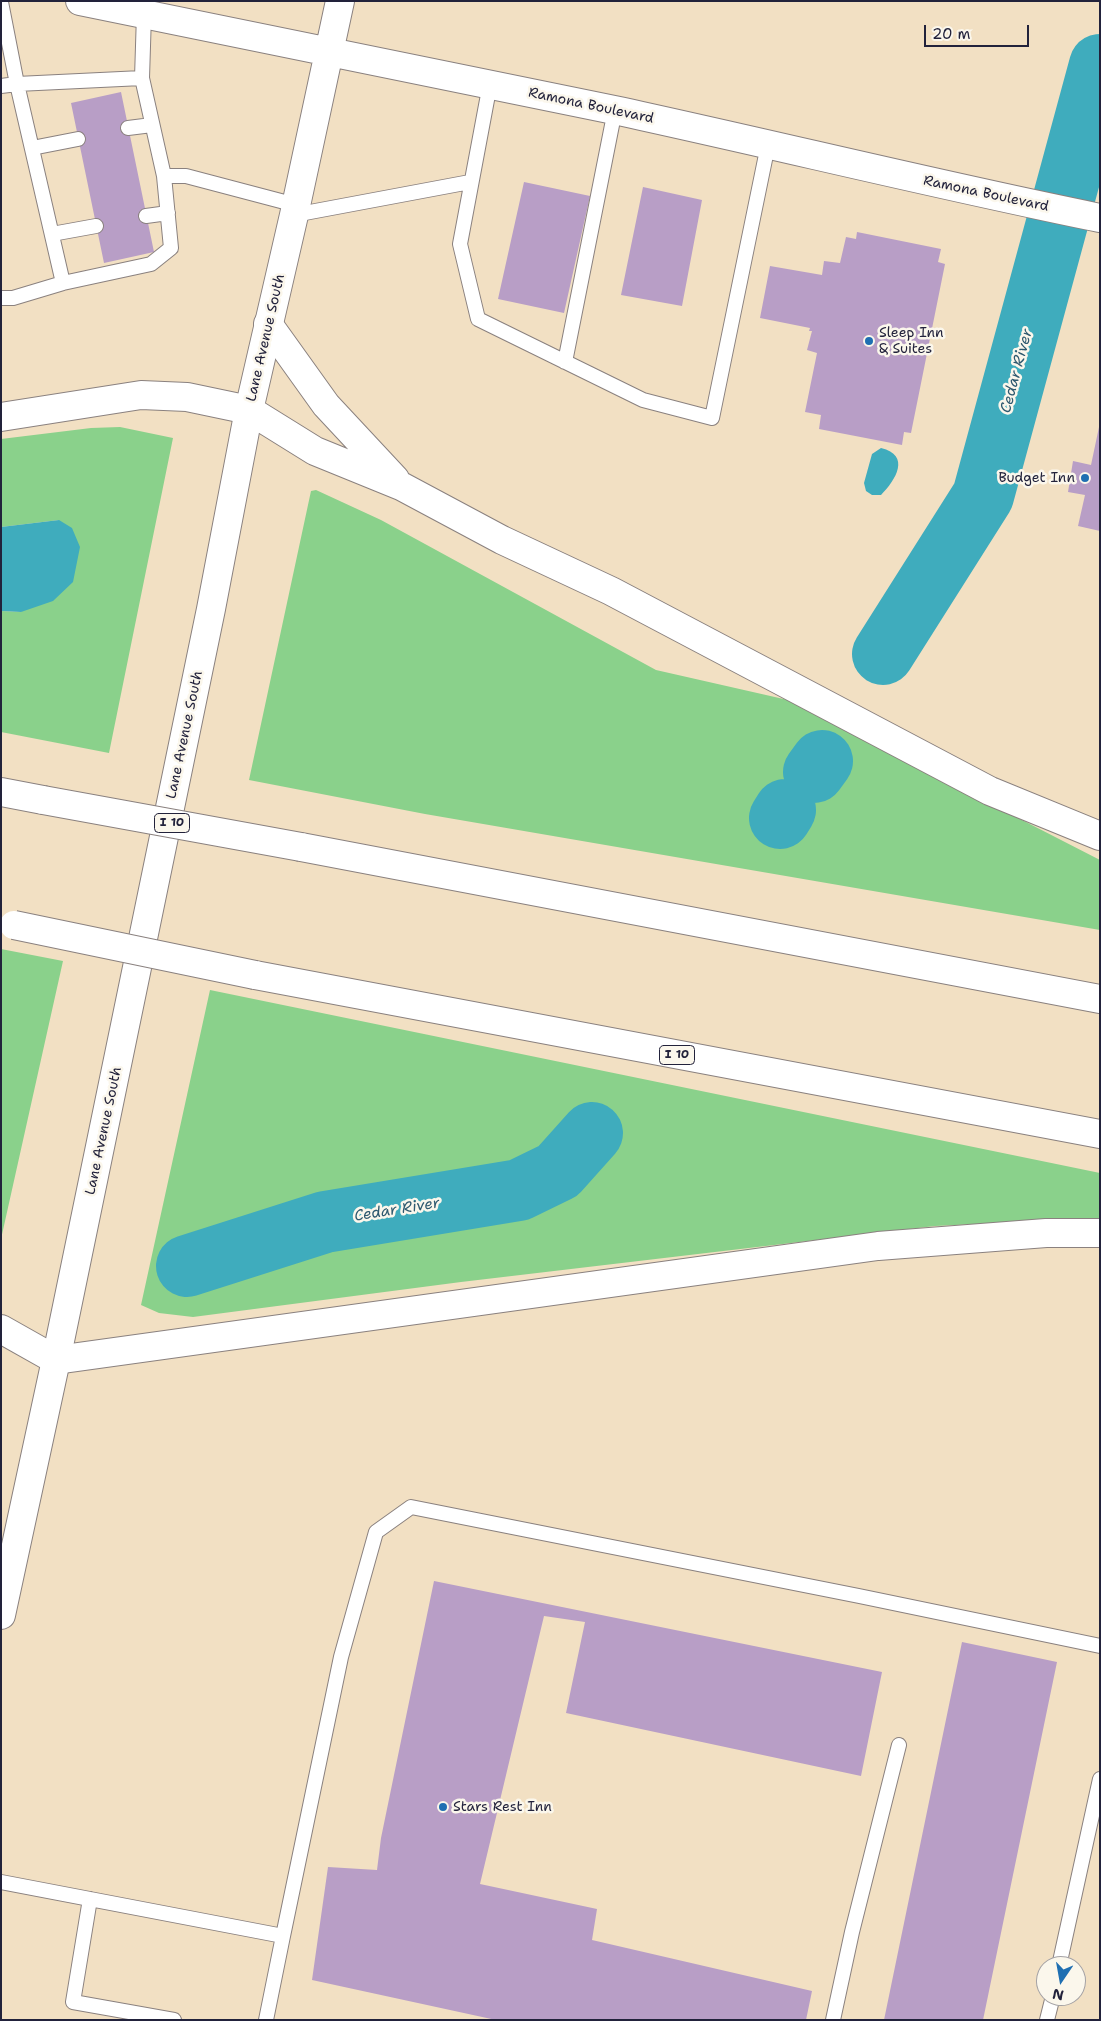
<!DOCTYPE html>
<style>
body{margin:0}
#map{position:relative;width:1101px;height:2021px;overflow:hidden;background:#f2e0c3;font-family:"Shantell Sans",sans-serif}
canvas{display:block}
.frame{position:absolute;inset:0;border:2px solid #22223b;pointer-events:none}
.north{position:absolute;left:1036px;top:1956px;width:50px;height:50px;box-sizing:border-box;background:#fbf7ec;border:1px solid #a4a2a5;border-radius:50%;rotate:192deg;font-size:14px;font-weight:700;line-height:20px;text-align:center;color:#22223b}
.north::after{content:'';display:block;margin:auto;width:18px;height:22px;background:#1f6fb2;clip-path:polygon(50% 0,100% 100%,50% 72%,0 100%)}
.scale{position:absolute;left:924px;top:25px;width:105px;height:22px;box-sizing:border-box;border:2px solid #22223b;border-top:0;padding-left:6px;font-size:15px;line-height:18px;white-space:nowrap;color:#22223b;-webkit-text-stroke:4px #fbf7ec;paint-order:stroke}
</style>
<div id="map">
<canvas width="1101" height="2021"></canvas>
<div class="frame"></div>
<div class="north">N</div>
<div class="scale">20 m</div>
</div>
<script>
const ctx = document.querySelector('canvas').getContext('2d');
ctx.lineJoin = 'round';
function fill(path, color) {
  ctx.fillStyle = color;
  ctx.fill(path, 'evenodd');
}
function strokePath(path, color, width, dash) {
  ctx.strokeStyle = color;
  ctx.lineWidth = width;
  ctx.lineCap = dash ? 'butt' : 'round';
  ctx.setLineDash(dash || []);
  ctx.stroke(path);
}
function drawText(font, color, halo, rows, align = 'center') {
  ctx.font = font + ' "Shantell Sans",sans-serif';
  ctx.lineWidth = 5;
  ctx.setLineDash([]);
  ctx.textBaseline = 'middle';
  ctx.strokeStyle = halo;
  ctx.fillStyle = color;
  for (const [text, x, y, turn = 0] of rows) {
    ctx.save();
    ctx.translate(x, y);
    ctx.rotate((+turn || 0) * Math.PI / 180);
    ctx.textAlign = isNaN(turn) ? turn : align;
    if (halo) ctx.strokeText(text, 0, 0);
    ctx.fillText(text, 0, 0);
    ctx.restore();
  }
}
fill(new Path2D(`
 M 120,427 L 173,438 L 109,753 L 1,732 L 1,611 L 21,612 L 59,520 L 1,527 L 1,439 L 91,428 Z
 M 316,490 L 381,520 L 656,670 L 788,700 L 1100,860 L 1100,930 L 425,814 L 249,780 L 311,491 Z
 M 1,949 L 63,961 L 1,1239 Z
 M 210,990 L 1100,1173 L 1100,1218 L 935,1226 L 461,1282 L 193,1317 L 159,1313 L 141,1305 Z`), '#8ad18b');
fill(new Path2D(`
 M 881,448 C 911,455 896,480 881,495 L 872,495 L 866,491 L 864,483 L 872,454 Z
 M 59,520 L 72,528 L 80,547 L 73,582 L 53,601 L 21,612 L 1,611 L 1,527 Z`), '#3facbd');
strokePath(new Path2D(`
 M 883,654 L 983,496 L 1100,65
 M 814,772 L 822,761
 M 780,818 L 785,810
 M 187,1266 L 325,1222 L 519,1190 L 558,1171 L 592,1133`), '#3facbd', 62);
fill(new Path2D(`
 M 121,92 L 154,252 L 104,263 L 71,103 Z
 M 524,182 L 590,196 L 564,313 L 498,299 Z
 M 643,187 L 702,200 L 682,306 L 621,295 Z
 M 857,232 L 941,249 L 938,262 L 945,264 L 911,433 L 904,432 L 902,445 L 819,429 L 821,415 L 805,412 L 817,353 L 807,350 L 812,331 L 809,331 L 810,328 L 760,318 L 770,266 L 822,275 L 824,261 L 840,263 L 846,237 L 856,239 Z
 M 1099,427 L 1100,427 L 1100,531 L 1078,526 L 1085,495 L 1068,492 L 1073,461 L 1091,465 Z
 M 434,1581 L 882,1672 L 861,1776 L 566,1713 L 585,1622 L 544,1616 L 480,1884 L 597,1909 L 592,1940 L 812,1991 L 806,2020 L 496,2020 L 312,1980 L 328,1867 L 377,1870 L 381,1838 Z
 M 962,1642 L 1057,1662 L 983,2020 L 884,2020 Z`), '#b89ec6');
const lane = new Path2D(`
 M 1,2 L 17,84 L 142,78
 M 490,84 L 460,244 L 478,319 L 643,400 L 712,418 L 768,145
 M 1,86 L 17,84 L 63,283 L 151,264 L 171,248 L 164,176 L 142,78 L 144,14
 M 128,128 L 152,125
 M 32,148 L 78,139
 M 164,176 L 186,176 L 296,205
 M 294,215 L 470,182
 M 146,216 L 168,213
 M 52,234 L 96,226
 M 1,298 L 13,298 L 63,283
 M 565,362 L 615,110
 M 1,1882 L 283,1936 L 266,2020
 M 90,1899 L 73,2002 L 174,2020
 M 283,1936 L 341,1657 L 376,1532 L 411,1507 L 859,1596 L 1100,1646
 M 1059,1966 L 1100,1779
 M 833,2020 L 852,1932 L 899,1745
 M 1047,2020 L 1053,1996`);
const secondary = new Path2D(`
 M 80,1 C 258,36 436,72 614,110 C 776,145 937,185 1100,218
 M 1,1615 L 56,1360 L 211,609 L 249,410 L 294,215 L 340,1`);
const highway = new Path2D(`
 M 268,324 L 326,405 L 395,479
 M 1,417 L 141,395 L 187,397 L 249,410 L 315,451 L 401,486 L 502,540 L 611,591 L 990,791 L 1100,836
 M 1,792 L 43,800
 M 301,847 L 1100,999
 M 255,975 L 1100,1134
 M 1,1329 L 56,1360 L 878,1246 L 1046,1233 L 1100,1233`);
strokePath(lane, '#8a817f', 16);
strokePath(secondary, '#8a817f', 30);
strokePath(highway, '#8a817f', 30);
strokePath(lane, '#fff', 14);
strokePath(secondary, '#fff', 28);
strokePath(highway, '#fff', 28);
const highwayBridge = new Path2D(`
 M 43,800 L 301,847
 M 14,925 L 255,975`);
strokePath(highwayBridge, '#8a817f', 30, []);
strokePath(highwayBridge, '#fff', 28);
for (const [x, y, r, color] of [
 [869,341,5,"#1f6fb2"],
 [1085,478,5,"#1f6fb2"],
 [443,1807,5,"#1f6fb2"]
]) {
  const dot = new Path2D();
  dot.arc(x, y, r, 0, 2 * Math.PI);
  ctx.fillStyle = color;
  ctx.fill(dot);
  strokePath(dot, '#fbf7ec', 2);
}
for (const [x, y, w] of [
 [172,823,35],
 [677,1055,35]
]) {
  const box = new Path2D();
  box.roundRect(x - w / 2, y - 9.5, w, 19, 4);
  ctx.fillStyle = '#fbf7ec';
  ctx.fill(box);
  strokePath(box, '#22223b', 1);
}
drawText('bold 12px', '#22223b', null, [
 ["I 10",172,823],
 ["I 10",677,1055]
]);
drawText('14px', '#22223b', '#fbf7ec', [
 ["Ramona Boulevard",591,106,12],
 ["Ramona Boulevard",986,194,12],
 ["Lane Avenue South",266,338,-77],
 ["Lane Avenue South",185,735,-78],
 ["Lane Avenue South",104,1131,-78]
]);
drawText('14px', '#22223b', '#fbf7ec', [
 ["Sleep Inn",879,333],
 ["& Suites",879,349],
 ["Budget Inn",1075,478,"right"],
 ["Stars Rest Inn",453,1807]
], 'left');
drawText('italic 15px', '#2e596f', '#fbf7ec', [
 ["Cedar River",1017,371,-75],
 ["Cedar River",397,1210,-9]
]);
</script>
